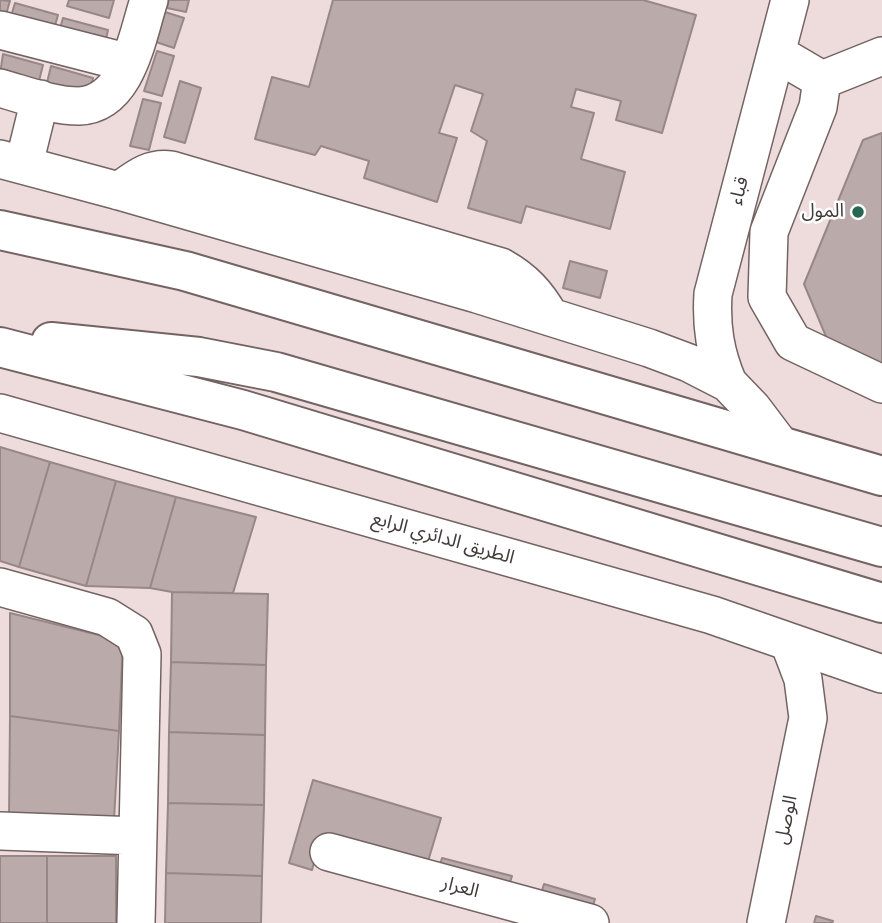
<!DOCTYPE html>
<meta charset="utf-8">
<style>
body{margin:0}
canvas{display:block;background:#eedcdc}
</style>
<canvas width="882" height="923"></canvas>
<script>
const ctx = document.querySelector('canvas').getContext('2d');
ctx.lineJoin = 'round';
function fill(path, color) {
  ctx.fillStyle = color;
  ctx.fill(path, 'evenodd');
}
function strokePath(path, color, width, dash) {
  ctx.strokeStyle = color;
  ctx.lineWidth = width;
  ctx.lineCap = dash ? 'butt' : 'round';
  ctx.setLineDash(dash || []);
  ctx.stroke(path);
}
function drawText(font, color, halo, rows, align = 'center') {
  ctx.font = font + ' "Roboto Condensed","Noto Sans Arabic",sans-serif';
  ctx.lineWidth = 5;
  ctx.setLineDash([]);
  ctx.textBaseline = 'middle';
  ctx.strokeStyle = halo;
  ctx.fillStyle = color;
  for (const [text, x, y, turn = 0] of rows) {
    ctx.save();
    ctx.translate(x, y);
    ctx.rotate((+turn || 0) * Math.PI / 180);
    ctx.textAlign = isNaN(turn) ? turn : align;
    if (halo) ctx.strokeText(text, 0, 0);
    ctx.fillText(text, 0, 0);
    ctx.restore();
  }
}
const building = new Path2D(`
 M 0,0 L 10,1 L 4,21 L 0,19 Z
 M 69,0 L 114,0 L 109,18 L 67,6 Z
 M 169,0 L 189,0 L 186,12 L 167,8 Z
 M 333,0 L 643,0 L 696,15 L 662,133 L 616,120 L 621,101 L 576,89 L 571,107 L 594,113 L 581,159 L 625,172 L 610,229 L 526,206 L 521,223 L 468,208 L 487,141 L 471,131 L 483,94 L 455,85 L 439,133 L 457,138 L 437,202 L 364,178 L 369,161 L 321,146 L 315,155 L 255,139 L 272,77 L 309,87 Z
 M 15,3 L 58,15 L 52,36 L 9,23 Z
 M 165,12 L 184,18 L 174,48 L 156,42 Z
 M 63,18 L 108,30 L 104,48 L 58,35 Z
 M 157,51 L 174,56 L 162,96 L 144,91 Z
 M 3,54 L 43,65 L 38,85 L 0,74 Z
 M 51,66 L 93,78 L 88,99 L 46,87 Z
 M 180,81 L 201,88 L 185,143 L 164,137 Z
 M 143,99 L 161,103 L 149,150 L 130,146 Z
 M 882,133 L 882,370 L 830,346 L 804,284 L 863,140 Z
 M 570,261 L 607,271 L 600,298 L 563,288 Z
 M 0,447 L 50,462 L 19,567 L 0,561 Z
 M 50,462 L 116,481 L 86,586 L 19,567 Z
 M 116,481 L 176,497 L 150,588 L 86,586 Z
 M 176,497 L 256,517 L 233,593 L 172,592 L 150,588 Z
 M 172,592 L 268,594 L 266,665 L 171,662 Z
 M 10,613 L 123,641 L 119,731 L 10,716 Z
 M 171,662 L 266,665 L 265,735 L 169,732 Z
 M 10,716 L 119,731 L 114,820 L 9,818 Z
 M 169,732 L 265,735 L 264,805 L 168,803 Z
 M 313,780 L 441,818 L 426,868 L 321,837 L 312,870 L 289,863 Z
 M 168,803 L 264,805 L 262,876 L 166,873 Z
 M 0,856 L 47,856 L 47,923 L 0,923 Z
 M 47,856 L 116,856 L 116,923 L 47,923 Z
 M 442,858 L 512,876 L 508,889 L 438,871 Z
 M 166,873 L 262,876 L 261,923 L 165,923 Z
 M 544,884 L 595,899 L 590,915 L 539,900 Z
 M 816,916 L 833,921 L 832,923 L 814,923 Z`);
fill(building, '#baa');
strokePath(building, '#978786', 2);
const minor = new Path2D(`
 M 0,30 L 129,63
 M 776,53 L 822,80 L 882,56
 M 822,80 L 818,107 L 769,232 L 767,297 L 793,342 L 882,384
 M 0,88 C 25,95 53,106 79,106 C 128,104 137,36 149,0
 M 0,159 L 119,191 L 477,294 L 649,348 L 689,363 L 728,383 L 752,408 L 780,445
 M 24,164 L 40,99
 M 119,191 C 136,179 149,167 171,170 L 501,267 C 524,280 537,294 550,317
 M 728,383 C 715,353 711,326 713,294 L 790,0
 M 0,413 L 712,615 L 882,674
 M 0,587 L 107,617 L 134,634 L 142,654 L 136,923
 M 0,831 L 138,836
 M 329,852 L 590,923
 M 766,923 L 808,718 L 803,679 L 789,642`);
const major = new Path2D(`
 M 0,230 L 185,271 L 882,476
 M 51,342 L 199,357 L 276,372 L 882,547
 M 0,347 L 243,410 L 882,603`);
strokePath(minor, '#736463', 40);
strokePath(major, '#736463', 42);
strokePath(minor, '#fff', 37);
strokePath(major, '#fff', 38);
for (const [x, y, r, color] of [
 [858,212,7,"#276652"]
]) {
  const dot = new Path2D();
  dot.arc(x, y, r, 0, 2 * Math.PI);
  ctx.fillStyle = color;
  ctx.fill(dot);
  strokePath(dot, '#fff', 2.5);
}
drawText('19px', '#423b3b', '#fff', [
 ["قباء",740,191,-75],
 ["الطريق الدائري الرابع",443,539,16],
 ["الوصل",787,820,-78],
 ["العرار",460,888,15]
]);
drawText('19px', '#423b3b', '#fff', [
 ["المول",844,212]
], 'right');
</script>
